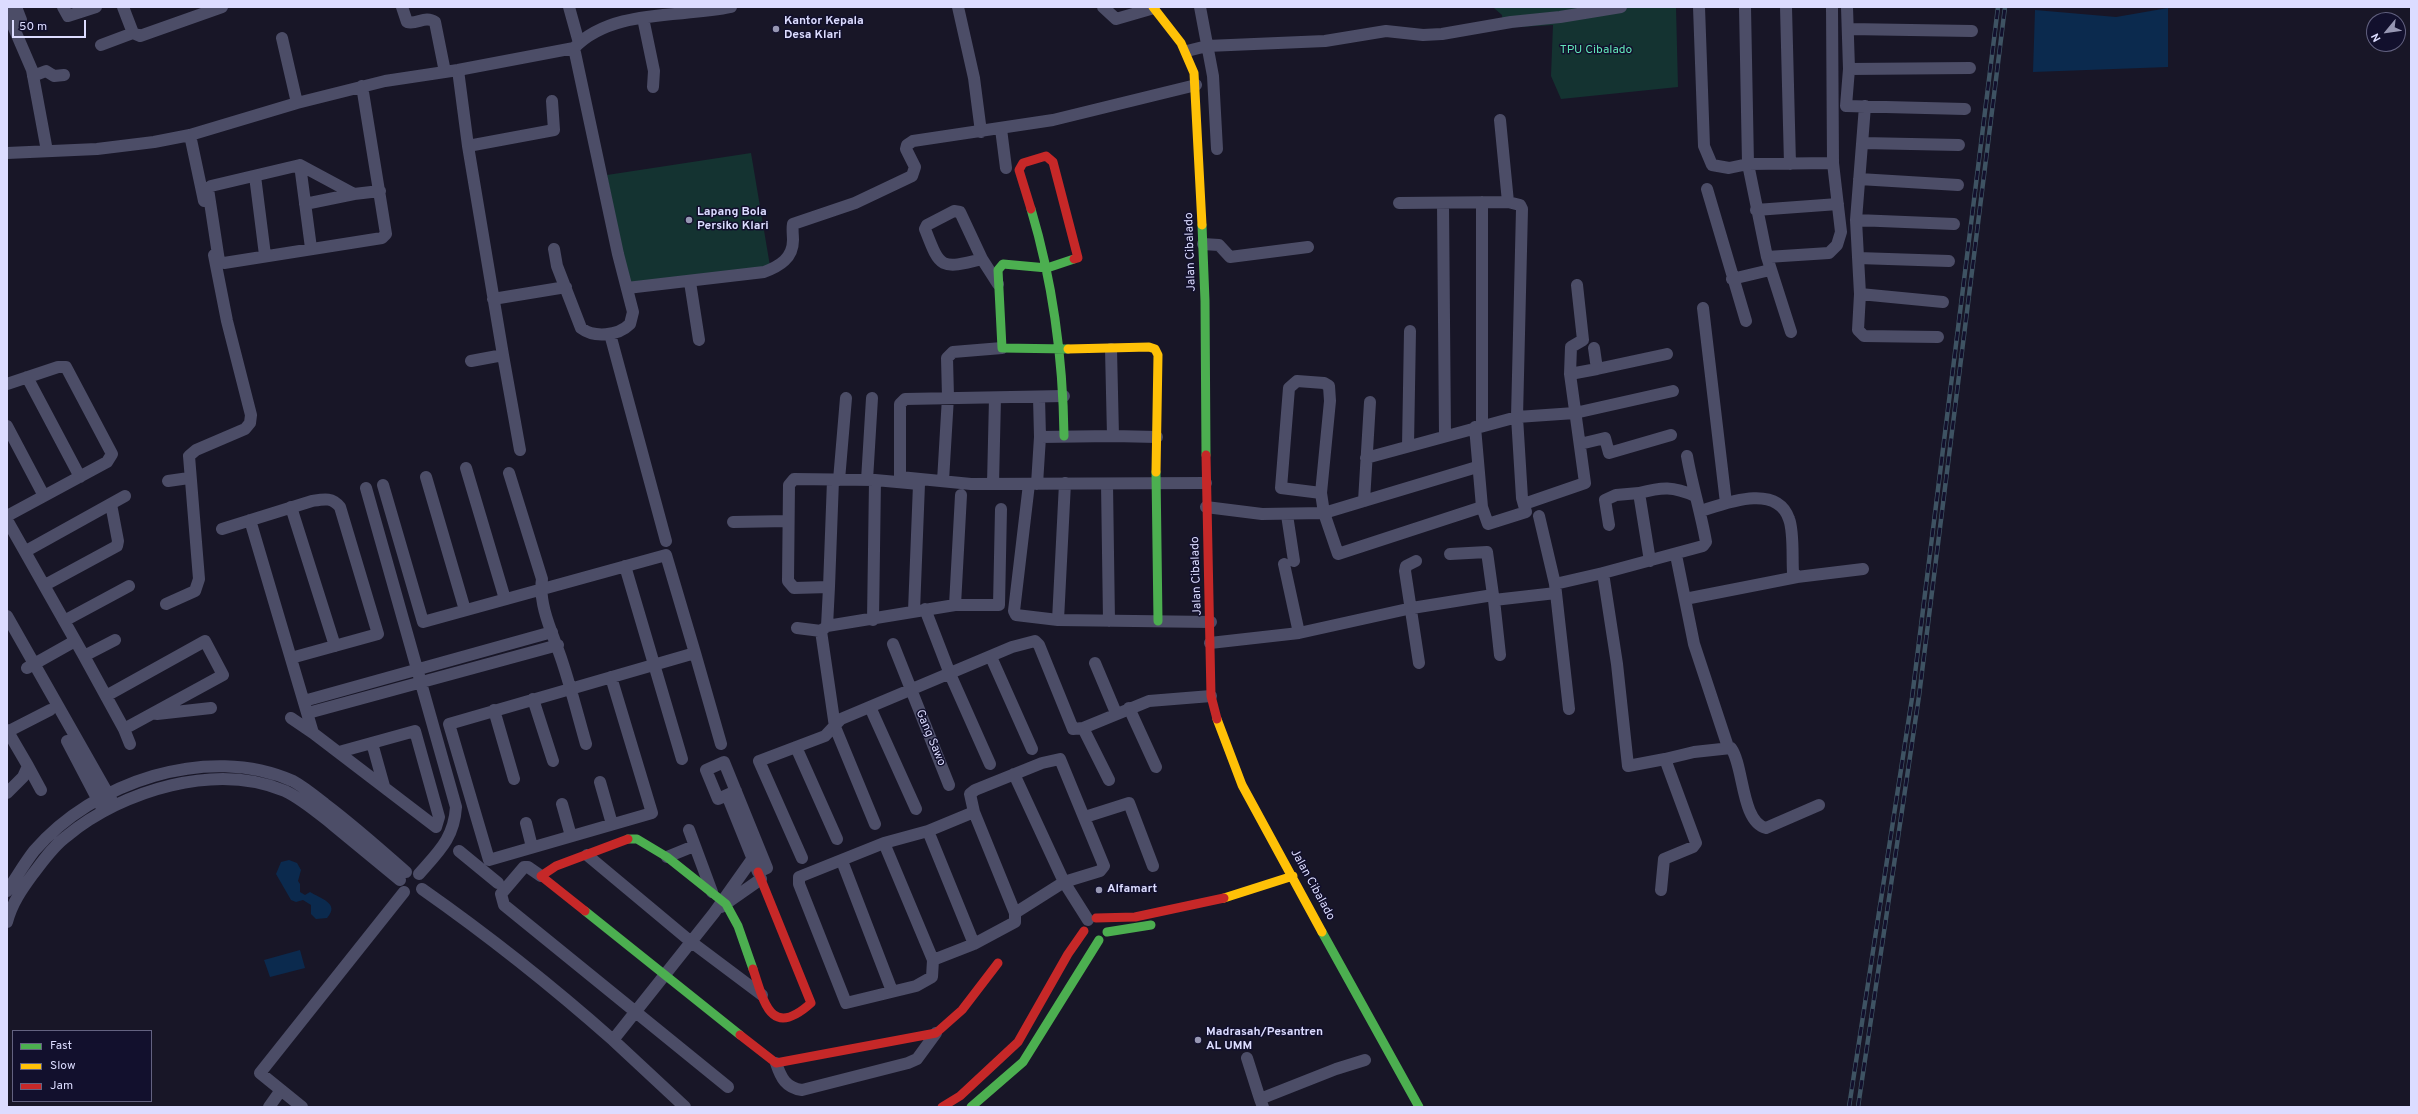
<!DOCTYPE html>
<style>
body{margin:0}
#map{position:relative;width:2418px;height:1114px;overflow:hidden;background:#181627;font-family:Overpass,sans-serif}
canvas{display:block}
.frame{position:absolute;inset:0;border:8px solid #dcdcff;pointer-events:none}
.legend{position:absolute;left:12px;top:1030px;width:140px;height:72px;box-sizing:border-box;background:#12102d;border:1px solid #636281;margin:0;padding:5px 7px;list-style:none;font-size:12px;color:#dcdcff}
.legend li{display:flex;align-items:center;gap:8px;height:20px}
.legend b{width:20px;border:1px solid #636281}
.north{position:absolute;left:2366px;top:12px;width:40px;height:40px;box-sizing:border-box;background:#12102d;border:1px solid #636281;border-radius:50%;rotate:241deg;font-size:11px;font-weight:700;line-height:16px;text-align:center;color:#dcdcff}
.north::after{content:'';display:block;margin:auto;width:14px;height:18px;background:#9797b3;clip-path:polygon(50% 0,100% 100%,50% 72%,0 100%)}
.scale{position:absolute;left:12px;top:20px;width:74px;height:18px;box-sizing:border-box;border:2px solid #dcdcff;border-top:0;padding-left:5px;font-size:12px;line-height:14px;white-space:nowrap;color:#dcdcff;-webkit-text-stroke:3px #12102d;paint-order:stroke}
</style>
<div id="map">
<canvas width="2418" height="1114"></canvas>
<div class="frame"></div>
<ul class="legend">
<li><b style="height:5px;background:#4caf50"></b>Fast</li>
<li><b style="height:5px;background:#ffc107"></b>Slow</li>
<li><b style="height:5px;background:#c62828"></b>Jam</li>
</ul>
<div class="north">N</div>
<div class="scale">50 m</div>
</div>
<script>
const ctx = document.querySelector('canvas').getContext('2d');
ctx.lineJoin = 'round';
function fill(path, color) {
  ctx.fillStyle = color;
  ctx.fill(path, 'evenodd');
}
function strokePath(path, color, width, dash) {
  ctx.strokeStyle = color;
  ctx.lineWidth = width;
  ctx.lineCap = dash ? 'butt' : 'round';
  ctx.setLineDash(dash || []);
  ctx.stroke(path);
}
function drawText(font, color, halo, rows, align = 'center') {
  ctx.font = font + ' Overpass,sans-serif';
  ctx.lineWidth = 3;
  ctx.setLineDash([]);
  ctx.textBaseline = 'middle';
  ctx.strokeStyle = halo;
  ctx.fillStyle = color;
  for (const [text, x, y, turn = 0] of rows) {
    ctx.save();
    ctx.translate(x, y);
    ctx.rotate((+turn || 0) * Math.PI / 180);
    ctx.textAlign = isNaN(turn) ? turn : align;
    if (halo) ctx.strokeText(text, 0, 0);
    ctx.fillText(text, 0, 0);
    ctx.restore();
  }
}
fill(new Path2D(`
 M 1676,7 L 1678,87 L 1561,99 L 1551,76 L 1553,25 L 1503,28 L 1502,15 L 1494,8 Z
 M 751,153 L 770,266 L 629,286 L 607,175 Z`), '#143331');
fill(new Path2D(`
 M 2168,8 L 2168,67 L 2033,72 L 2035,10 L 2116,17 Z
 M 289,860 L 297,863 L 301,870 L 298,881 L 300,884 L 300,892 L 305,895 L 310,892 C 319,898 341,903 327,918 L 316,919 L 311,914 L 311,905 L 303,900 L 296,902 L 291,900 L 276,874 L 281,862 Z
 M 300,950 L 305,968 L 270,977 L 264,960 Z`), '#0b2a4e');
strokePath(new Path2D(`
 M 16,7 L 21,20
 M 63,7 L 68,16 L 96,7
 M 123,7 L 133,33 L 140,36 L 222,7
 M 402,7 L 407,22 C 417,25 425,15 435,22 L 445,72
 M 569,7 L 579,43
 M 958,7 L 974,78 L 981,132
 M 1103,7 L 1116,19 L 1154,8
 M 1200,7 L 1213,76 L 1217,149
 M 1699,7 L 1704,146 L 1712,165 L 1729,168 L 1748,164 L 1833,163
 M 1745,7 L 1748,164 L 1767,257 L 1829,253 L 1837,245 L 1841,232 L 1833,163 L 1832,7
 M 1786,7 L 1790,164
 M 1847,7 L 1849,69 L 1846,106 L 1965,109
 M 7,12 L 32,70 L 47,151
 M 643,18 L 654,71 L 653,87
 M 1849,29 L 1972,31
 M 282,38 L 297,103
 M 101,45 L 133,33
 M 1187,51 L 1207,46 L 1325,41 L 1386,31 L 1423,35 L 1442,34 L 1511,22 L 1560,17 L 1621,7
 M 1849,69 L 1970,68
 M 458,70 L 468,146 L 503,355 L 471,361
 M 33,76 L 46,71 L 54,76 L 64,75
 M 362,86 L 386,234 L 382,238 L 224,263 L 219,261 L 208,189 L 211,186 L 300,165 L 354,194 L 380,191
 M 1865,106 L 1856,220 L 1860,294 L 1858,330 L 1864,336 L 1938,337
 M 1500,120 L 1508,202
 M 1001,129 L 1006,168
 M 190,135 L 204,201
 M 1863,143 L 1959,145
 M 468,146 L 554,130 L 552,101
 M 7,153 L 97,149 L 154,142 L 190,135 L 297,103 L 385,81 L 458,70 L 574,48 C 612,8 681,18 731,7
 M 300,165 L 311,248
 M 255,176 L 265,255
 M 1859,179 L 1958,185
 M 1707,189 L 1746,321
 M 1482,202 L 1482,426
 M 1399,203 L 1508,202 L 1520,205 L 1522,209 L 1517,417 L 1575,413 L 1673,391
 M 305,204 L 354,194
 M 1443,204 L 1445,436
 M 1756,210 L 1838,204
 M 1856,220 L 1954,224
 M 1203,244 L 1219,245 L 1230,257 L 1308,247
 M 554,249 L 557,266 L 581,328 C 594,338 618,336 630,324 L 633,312 L 618,254 L 574,48
 M 1767,257 L 1791,332
 M 1858,258 L 1949,261
 M 982,259 C 940,270 940,268 925,229 L 927,225 L 954,211 L 960,212 L 982,259 L 998,284
 M 1732,279 L 1770,270
 M 690,282 L 699,340
 M 627,288 L 764,272 C 780,266 793,258 793,240 C 793,235 792,229 793,224 L 855,203 L 912,176 L 915,167 L 906,149 L 907,145 L 913,141 L 1053,120 L 1196,85
 M 1860,294 L 1943,302
 M 493,299 L 566,287
 M 1703,308 L 1726,503
 M 610,334 L 666,541
 M 1111,349 L 1113,436
 M 503,355 L 520,450
 M 1597,369 L 1667,354
 M 1570,374 L 1597,369 L 1594,348
 M 27,377 L 80,477
 M 7,384 L 58,367 L 66,367 L 112,454 L 107,462 L 7,516
 M 1064,396 L 905,399 L 900,404 L 900,477 L 971,484 L 1206,483
 M 7,426 L 44,496
 M 1040,437 L 1113,436 L 1157,437
 M 1580,444 L 1605,438 L 1609,453 L 1671,435
 M 1408,446 L 1410,331
 M 1366,458 L 1517,417 L 1522,498 L 1526,512 L 1488,524 L 1482,507 L 1475,427
 M 466,468 L 505,599
 M 509,473 L 542,579 C 538,606 554,636 562,661 C 571,688 578,716 586,744
 M 426,477 L 465,610
 M 839,480 L 846,398
 M 867,480 L 872,398
 M 168,481 L 189,478
 M 943,481 L 948,397 L 947,358 L 953,352 L 1002,348
 M 993,484 L 995,398
 M 1029,484 L 1014,611 L 1016,615 L 1058,620 L 1211,622
 M 1037,484 L 1040,437 L 1039,397
 M 1107,484 L 1109,621
 M 383,485 L 423,622 L 666,555 L 695,653
 M 366,488 L 456,807 C 454,838 439,851 419,874
 M 1321,493 L 1281,488 L 1289,388 L 1297,381 L 1324,383 L 1329,386 L 1330,401 L 1321,493 L 1324,513 L 1338,554 L 1482,507
 M 1364,501 L 1370,402
 M 1524,504 L 1585,483 L 1570,374 L 1571,347 L 1583,340 L 1577,285
 M 291,507 L 335,646
 M 1206,507 L 1262,514 L 1324,513 L 1477,467
 M 1701,511 C 1726,503 1777,483 1789,519 C 1794,532 1792,558 1793,572 L 1797,577
 M 1287,515 L 1294,561
 M 1539,516 L 1555,584
 M 7,520 L 84,656 L 115,640
 M 250,520 L 313,733 L 436,827 L 439,817 L 415,731 L 339,752
 M 733,522 L 788,521
 M 1609,525 L 1605,500 L 1616,495 L 1639,493
 M 222,529 L 312,501 C 324,499 332,497 340,507 L 378,634 L 291,658
 M 26,551 L 125,496
 M 1450,554 L 1487,552 L 1493,595
 M 1676,555 L 1694,644 L 1728,747
 M 1416,561 L 1406,566 L 1405,571 L 1419,663
 M 1650,561 L 1639,493 C 1662,487 1673,486 1695,496
 M 1284,564 L 1299,633
 M 625,566 L 682,759
 M 1603,573 L 1617,664 L 1628,766 L 1665,759 L 1696,843 L 1693,847 L 1664,859 L 1661,890
 M 45,585 L 117,546 L 118,541 L 111,504
 M 829,587 L 833,480
 M 1556,593 L 1569,709
 M 1685,599 L 1797,577 L 1863,569
 M 1494,600 L 1500,655
 M 166,604 L 195,591 L 199,579 L 189,456 L 196,450 L 245,429 L 250,423 L 251,415 L 227,321 L 214,255
 M 955,605 L 999,605 L 1001,509
 M 925,609 L 950,674 L 990,764
 M 7,616 L 112,801
 M 873,620 L 875,480
 M 1058,620 L 1065,483
 M 64,621 L 129,586
 M 827,626 L 829,587 L 794,588 L 788,581 L 789,485 L 794,479 L 875,480 L 919,484 L 914,611
 M 797,628 L 821,631
 M 1210,643 L 1299,633 L 1412,608 L 1493,595 L 1494,600 L 1556,593 L 1555,584 L 1603,573 L 1703,546 L 1706,542 C 1701,513 1692,485 1687,456
 M 893,644 L 949,785
 M 84,656 L 124,729 L 223,675 L 205,641 L 106,696
 M 991,657 L 1032,749
 M 1095,663 L 1116,713
 M 27,668 L 75,641
 M 611,677 L 652,813 L 489,860 L 449,724 L 695,653 L 721,744
 M 533,699 L 553,761
 M 304,701 L 552,632
 M 870,707 L 916,809
 M 1129,708 L 1156,767
 M 494,710 L 514,779
 M 308,713 L 558,645
 M 157,714 L 211,708
 M 291,718 L 313,733
 M 1083,728 L 1109,780
 M 124,729 L 130,744
 M 7,730 L 28,766 L 23,777 L 7,793
 M 7,732 L 50,710
 M 67,741 L 101,806
 M 372,743 L 384,786
 M 796,747 L 837,839
 M 1665,759 L 1694,752 L 1731,748 C 1744,766 1741,822 1766,828 L 1819,805
 M 28,766 L 41,790
 M 1014,774 L 1064,882 L 1088,920
 M 600,782 L 612,824
 M 727,795 L 758,872 L 767,868 L 724,762 L 706,770 L 718,799 L 736,791
 M 562,804 L 571,836
 M 1085,817 L 1129,803 L 1153,866
 M 526,823 L 532,847
 M 875,824 L 835,727 L 821,631 L 827,626 L 955,605 L 961,495
 M 689,830 L 712,892
 M 928,831 L 974,944
 M 884,843 L 933,960 L 932,977 L 916,986 L 846,1003 L 799,884 L 799,877 L 884,843 L 928,831 L 974,812
 M 459,851 L 498,883
 M 587,855 L 690,941 L 762,995
 M 667,857 L 694,846
 M 802,858 L 759,761 L 825,736 L 841,719 L 1012,647 L 1035,641 L 1039,645 L 1073,729 L 1083,728 L 1149,701 L 1211,696
 M 842,861 L 892,991
 M 541,876 L 528,867 L 524,867 L 501,894 L 504,905 L 728,1087
 M 422,889 C 489,936 552,986 613,1040
 M 7,891 C 16,878 24,864 34,851 C 93,782 208,743 293,781 C 304,787 315,796 325,804 C 353,825 380,849 406,872
 M 721,907 L 761,879
 M 7,922 C 12,903 22,889 33,874 C 43,861 53,846 67,836 C 123,790 216,762 285,791 C 302,799 318,813 332,824 C 355,843 377,861 400,880
 M 933,960 L 974,944 L 1015,922 L 1015,913 L 974,812 L 970,794 L 975,790 L 1042,763 L 1060,759 L 1104,866 L 1100,871 L 1064,882 L 1015,913
 M 1247,1058 L 1260,1099
 M 776,1063 C 781,1078 786,1088 802,1090 L 908,1063 L 917,1059 L 936,1033
 M 269,1107 L 281,1090
 M 302,1107 L 260,1073 L 404,892
 M 685,1107 L 613,1040 L 714,913 L 753,858 L 761,854
 M 1263,1107 L 1260,1099 L 1336,1069 L 1365,1060`), '#4c4d67', 12);
strokePath(new Path2D(`
 M 1031,209 C 1053,283 1063,359 1064,436
 M 1202,225 L 1205,301 L 1206,455
 M 1068,349 L 1002,348 L 998,270 L 1003,264 L 1047,268 L 1074,259
 M 1156,472 L 1158,621
 M 628,839 L 637,839 L 667,857 L 726,904 L 738,926 L 753,969
 M 585,911 L 740,1035
 M 1107,932 L 1151,925
 M 1322,932 L 1419,1107
 M 971,1107 L 1023,1062 L 1099,940`), '#4caf50', 9);
strokePath(new Path2D(`
 M 1153,7 L 1181,43 L 1194,73 L 1202,225
 M 1068,349 L 1149,347 L 1155,349 L 1158,355 L 1156,472
 M 1217,719 L 1242,785 L 1322,932
 M 1224,898 L 1293,876`), '#ffc107', 9);
strokePath(new Path2D(`
 M 1031,209 L 1019,170 L 1023,163 L 1046,156 L 1053,162 L 1078,258 L 1074,259
 M 1206,455 L 1211,696 L 1217,719
 M 585,911 L 541,876 L 556,866 L 628,839
 M 1096,918 L 1135,917 L 1224,898
 M 753,969 C 764,1001 770,1040 811,1003 L 758,872
 M 740,1035 L 776,1063 L 936,1033 L 962,1010 L 998,963
 M 942,1107 L 960,1096 L 1018,1042 L 1068,954 L 1084,931`), '#c62828', 9);
const rail = new Path2D(`
 M 1849,1107 L 1912,698 L 1998,7
 M 1858,1107 L 1919,696 L 2005,7`);
strokePath(rail, '#3e5363', 4.5);
strokePath(rail, '#12102d', 3, [9]);
for (const [x, y, r, color] of [
 [776,29,4,"#9797b3"],
 [689,220,4,"#9797b3"],
 [1099,890,4,"#9797b3"],
 [1198,1040,4,"#9797b3"]
]) {
  const dot = new Path2D();
  dot.arc(x, y, r, 0, 2 * Math.PI);
  ctx.fillStyle = color;
  ctx.fill(dot);
  strokePath(dot, '#12102d', 1.5);
}
drawText('bold 12px', '#dcdcff', '#12102d', [
 ["Kantor Kepala",784,22],
 ["Desa Klari",784,36],
 ["Lapang Bola",697,213],
 ["Persiko Klari",697,227],
 ["Alfamart",1107,890],
 ["Madrasah/Pesantren",1206,1033],
 ["AL UMM",1206,1047]
], 'left');
drawText('12px', '#61e6b7', '#12102d', [
 ["TPU Cibalado",1596,51]
]);
drawText('12px', '#dcdcff', '#12102d', [
 ["Jalan Cibalado",1191,252,-92],
 ["Jalan Cibalado",1197,576,-92],
 ["Gang Sawo",930,738,67],
 ["Jalan Cibalado",1312,885,61]
]);
</script>
